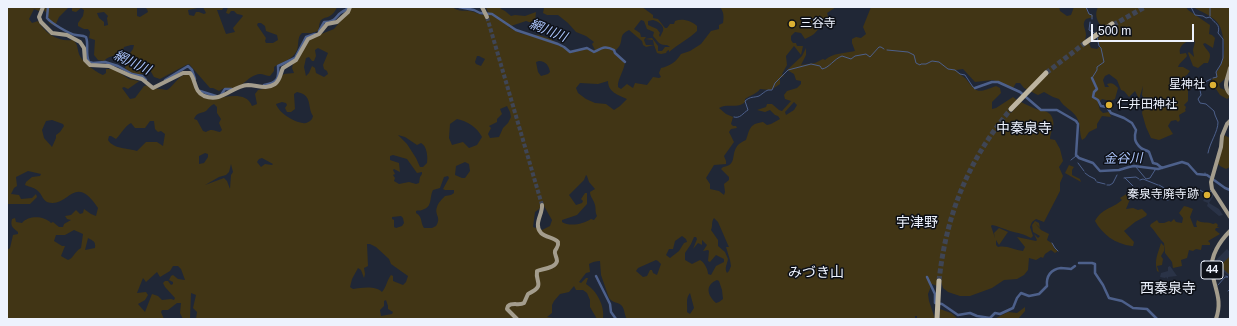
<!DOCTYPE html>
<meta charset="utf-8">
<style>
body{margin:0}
#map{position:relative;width:1237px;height:326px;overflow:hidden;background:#202736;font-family:Arial,sans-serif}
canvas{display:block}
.frame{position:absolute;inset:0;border:8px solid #edf2fd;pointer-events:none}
.scale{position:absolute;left:1091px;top:24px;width:103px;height:18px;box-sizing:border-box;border:2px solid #edf2fd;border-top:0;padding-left:5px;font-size:12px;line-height:14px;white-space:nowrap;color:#edf2fd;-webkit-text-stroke:3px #0d1017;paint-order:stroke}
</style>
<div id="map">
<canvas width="1237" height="326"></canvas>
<div class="frame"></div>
<div class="scale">500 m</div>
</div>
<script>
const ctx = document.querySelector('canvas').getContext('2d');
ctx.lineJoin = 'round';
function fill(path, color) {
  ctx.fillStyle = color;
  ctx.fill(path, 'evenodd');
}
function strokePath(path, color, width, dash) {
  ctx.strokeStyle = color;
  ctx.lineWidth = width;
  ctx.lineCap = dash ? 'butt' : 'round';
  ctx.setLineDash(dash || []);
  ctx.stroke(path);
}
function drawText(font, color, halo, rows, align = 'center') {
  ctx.font = font + ' Arial,"Noto Sans JP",sans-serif';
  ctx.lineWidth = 3;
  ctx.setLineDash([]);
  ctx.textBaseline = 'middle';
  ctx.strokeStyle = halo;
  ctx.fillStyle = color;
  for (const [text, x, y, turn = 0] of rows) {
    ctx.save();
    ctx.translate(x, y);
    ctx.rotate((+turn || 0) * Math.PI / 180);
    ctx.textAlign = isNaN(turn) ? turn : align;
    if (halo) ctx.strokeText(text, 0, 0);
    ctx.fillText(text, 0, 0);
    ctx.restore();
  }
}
fill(new Path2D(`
 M 1211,190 L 1214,195 L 1209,203 L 1219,209 L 1223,215 L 1219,216 L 1207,206 L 1208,203 L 1203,201 Z
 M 1227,249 L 1230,252 L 1230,277 L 1218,267 L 1218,265 L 1217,266 L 1213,263 Z
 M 1170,266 L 1177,276 L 1168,277 L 1168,279 L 1166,277 L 1165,278 L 1160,277 L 1161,273 L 1168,271 L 1168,267 Z`), '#2a3347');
fill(new Path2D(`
 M 7,7 L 41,7 L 39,11 L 34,9 L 29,19 L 32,23 L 38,21 C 45,33 57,42 73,40 C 78,44 77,48 79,54 C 81,61 97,73 103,75 L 106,73 L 106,69 L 114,69 L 129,79 L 139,81 L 138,82 L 128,89 L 124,87 L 122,88 L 130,99 L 135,98 L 144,86 L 149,85 C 154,89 161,89 167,90 C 175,85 178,75 188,74 L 192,77 L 198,91 L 214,99 C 226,97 246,91 252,106 L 257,104 L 255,94 L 258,90 L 268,88 L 284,74 L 294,73 L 292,68 L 293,64 L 311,38 L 334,29 L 352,7 L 452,7 C 460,13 465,9 474,12 C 479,14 483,16 489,15 L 486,7 L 500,7 L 501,9 L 505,11 L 511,16 L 515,15 L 525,16 L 536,12 L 535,22 L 532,23 L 526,21 L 508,27 L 522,34 L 539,35 L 551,39 L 571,53 C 580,49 586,48 595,50 L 592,44 L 594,42 L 586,36 L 576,32 L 568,23 L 558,15 L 547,15 L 543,13 L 544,8 L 642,7 L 653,15 L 653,18 L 658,19 L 665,28 L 667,28 L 670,24 L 674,24 L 675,21 C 682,18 692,21 697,26 L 697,31 C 689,39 678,44 669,52 L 669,50 L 667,51 L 666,53 L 661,54 L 657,53 L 654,45 L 646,47 L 643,45 L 642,41 L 629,30 C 619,35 623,38 620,45 C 619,47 617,49 615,51 L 617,55 L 625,61 C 625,70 617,79 618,87 L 621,89 L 627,84 L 633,88 L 635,83 L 647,85 L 653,77 L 659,78 L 661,77 L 659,73 L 661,68 C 670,66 676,62 681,54 L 690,51 L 701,44 L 711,31 L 719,29 L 719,25 L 723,23 C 724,16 724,13 720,7 L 836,7 L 827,13 C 831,24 826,24 819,29 C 817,30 816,32 814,34 C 812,36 808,37 805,39 L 801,33 L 795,32 L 791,36 L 791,40 L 793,43 L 796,43 L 797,46 L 803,46 L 801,55 L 794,46 L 786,56 L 787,65 L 782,74 L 784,76 L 780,78 L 780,84 L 771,90 L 760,89 C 757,94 750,95 745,99 L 745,102 C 738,109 727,103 719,108 L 726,114 L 733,117 L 731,124 L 733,126 L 736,126 L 737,128 L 731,129 L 729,132 L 734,142 L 724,156 L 726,161 L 726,164 L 714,165 L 706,178 L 710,184 L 710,189 L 719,191 L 724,195 L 725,192 L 724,184 L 729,180 L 729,177 L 721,169 L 723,167 C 738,165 730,154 738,145 C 740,143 743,141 746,140 C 750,129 749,124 763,122 L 767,125 L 771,124 L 780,119 L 778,116 L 775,115 L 770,110 L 765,112 L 757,110 L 766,107 L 767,104 L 772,104 L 779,110 L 782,111 L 791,101 L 785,99 L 784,95 L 787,91 L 797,88 L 801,84 L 801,81 L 796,80 L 794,74 L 787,70 L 802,56 L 806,48 L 806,55 L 801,65 L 815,63 L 823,59 L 825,60 C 832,53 846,53 855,51 L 852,43 L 852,39 L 856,37 L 861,38 L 866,34 L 863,27 L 871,7 L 1059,7 L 1060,11 L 1067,16 L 1071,15 L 1074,7 L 1086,7 L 1088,13 L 1093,15 L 1093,17 L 1086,19 C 1081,25 1086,28 1086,35 C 1086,37 1085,39 1085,41 L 1089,43 L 1091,48 L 1097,49 L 1100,46 C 1097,41 1097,39 1101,35 L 1103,36 L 1104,33 L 1109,35 L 1115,27 L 1112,23 L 1103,28 C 1097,22 1094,15 1098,7 L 1186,7 L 1188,10 L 1207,23 L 1210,25 L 1209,34 L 1212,35 L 1215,38 L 1213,48 L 1205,43 L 1203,44 C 1208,53 1213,52 1208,63 L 1204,63 L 1198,68 L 1193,66 L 1188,53 L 1189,52 L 1194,57 L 1193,50 L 1195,42 L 1194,40 C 1186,41 1178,45 1180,54 L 1186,53 L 1187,56 C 1184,60 1180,62 1178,67 L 1183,67 L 1190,71 L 1187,75 L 1185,76 L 1185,78 L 1189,80 L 1191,90 L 1188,90 L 1188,101 L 1184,105 L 1186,107 L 1185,110 L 1186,111 L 1179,115 L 1180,120 L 1178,122 L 1176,120 L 1171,121 L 1168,126 L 1173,134 L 1159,140 L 1151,138 L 1146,127 L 1142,113 L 1145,100 L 1142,95 L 1143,86 L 1139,99 L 1135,91 L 1129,97 L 1124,91 L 1121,90 L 1117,80 L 1109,74 L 1105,76 L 1103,80 L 1105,87 L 1109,87 L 1107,84 C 1112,82 1114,84 1118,88 L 1115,99 L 1110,101 L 1102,99 L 1098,103 L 1100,110 L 1103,113 L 1109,112 L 1111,117 L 1102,116 L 1097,124 L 1097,128 L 1089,132 L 1085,138 L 1082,140 C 1079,133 1081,124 1077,118 C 1073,110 1064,108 1059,99 L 1053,97 L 1044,92 L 1038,95 L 1024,88 L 1020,83 L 1016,83 L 1013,88 L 993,80 L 975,82 L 963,69 L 956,70 C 959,74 963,76 966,79 C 978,95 979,92 996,86 L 1000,88 L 1001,93 L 992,102 L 992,109 L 996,108 L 1013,97 L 1017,100 L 1008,110 L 1011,113 L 1021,102 C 1025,104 1031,107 1036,109 C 1042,111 1051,110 1053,120 C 1055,127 1050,132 1050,139 L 1055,140 L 1060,149 L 1063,161 L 1059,167 L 1063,176 L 1060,183 L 1060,191 L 1044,222 L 1036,219 L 1032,222 L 1030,227 L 1033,236 L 1031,238 C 1024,234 1018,233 1010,231 C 1004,229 998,226 992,225 L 991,226 L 995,238 L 994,233 L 999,228 L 1008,232 L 999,245 L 996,240 L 996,245 L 998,247 C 1007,245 1014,250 1023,251 L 1025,247 L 1017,237 L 1036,241 L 1037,240 L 1034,234 L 1038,238 L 1040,236 L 1033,232 L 1032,225 L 1035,221 L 1039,223 L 1040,228 L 1035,223 L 1041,230 L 1049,234 L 1047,240 L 1053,244 L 1054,248 L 1058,251 L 1055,253 L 1051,250 L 1045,254 L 1043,258 L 1041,257 L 1036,260 L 1029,258 L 1028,270 L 1024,275 L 1017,279 L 1004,280 L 992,288 L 970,296 L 960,296 L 948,292 L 943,288 L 941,281 L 937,286 L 932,284 L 928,294 L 929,301 L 935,319 L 917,319 L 917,316 L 915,316 L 915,319 L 627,319 C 624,315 625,310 622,306 C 619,302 612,303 609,298 L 601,275 L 600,261 C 596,261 592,262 589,264 L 590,272 L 586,273 L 579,282 L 581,283 L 586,278 L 588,278 L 586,284 C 597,291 605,306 603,319 L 597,319 L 590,307 L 590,300 L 587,293 L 583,290 L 576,290 L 574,286 L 569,292 L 560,294 L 554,301 L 552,305 L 552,313 L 547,317 L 553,318 L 550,319 L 196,319 L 197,312 L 193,308 L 196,295 L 191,293 L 190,319 L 183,319 L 180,313 L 181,303 L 177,303 L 168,310 L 162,310 L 161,312 L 164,319 L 107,319 L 106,318 L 102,319 L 7,319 L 7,250 L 10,248 L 13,235 L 18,234 L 18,232 C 13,228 10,226 12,219 L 15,218 L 16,222 L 22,223 C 29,215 44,216 51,223 L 53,222 L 59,227 L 63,227 L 64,224 L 71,220 L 67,219 L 65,216 L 71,215 L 76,210 L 80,214 L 83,213 L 84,209 L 91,214 L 96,216 L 98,208 C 74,171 68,210 47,202 C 43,200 42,195 39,192 C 36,188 30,187 25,185 L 26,182 L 32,177 L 40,176 L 41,174 L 28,171 L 16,177 L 17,186 L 14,188 L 11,194 L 19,195 L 21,199 L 32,198 L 36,194 L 37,197 L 30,204 L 7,204 ZM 641,20 L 644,21 L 647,29 L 654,32 L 653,36 C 657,40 659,46 667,45 L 670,47 L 665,47 L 662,51 L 658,51 L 658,46 L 652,38 L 645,39 L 653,40 L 654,45 L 646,45 L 644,40 L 646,37 L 641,37 L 640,33 L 634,29 ZM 653,20 C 657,21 665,25 663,31 C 662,33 661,35 660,37 L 659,35 L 660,33 L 657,29 L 648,25 L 648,21 ZM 318,48 L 328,53 L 323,65 L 324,69 L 327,71 L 328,74 L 324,77 L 316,73 L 315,68 L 312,66 L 309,73 L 306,76 L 304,67 L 306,58 L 309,57 L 312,61 L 314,61 L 316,56 L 315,50 ZM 477,56 L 479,56 L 485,59 L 481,66 L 476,64 L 475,62 ZM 539,61 C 546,61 549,66 550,72 L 548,74 L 541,76 L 538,72 L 536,62 ZM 608,81 C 608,92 618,95 627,99 L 620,106 L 614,110 L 606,104 L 595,103 L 586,99 L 578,93 L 576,88 L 580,83 L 598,84 ZM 297,92 C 313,95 307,107 313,116 L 312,119 C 310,121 307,124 303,123 C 294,122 279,113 276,104 L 282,102 L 286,103 L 287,105 L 285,108 L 287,112 L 291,112 L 295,109 L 294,94 ZM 794,102 L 797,105 L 794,110 L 786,115 L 785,112 ZM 214,104 L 217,107 L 217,113 L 221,119 L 219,123 L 222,130 L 220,132 C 214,131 212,128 206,132 L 203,131 L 197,120 L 194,119 C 197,112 200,114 206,111 C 209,108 210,106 214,104 ZM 507,106 L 510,112 L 511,117 L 508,123 L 503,128 L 499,137 L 490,138 L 488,134 L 491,128 L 489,126 L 497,122 L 497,119 L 502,114 L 500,109 ZM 457,119 C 467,121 477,127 482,137 L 477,145 L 469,148 L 463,142 L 452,145 L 449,138 L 450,124 ZM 52,120 L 63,124 L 64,126 L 60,132 L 56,135 L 56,138 L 52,147 L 44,138 L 42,130 L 46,121 ZM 150,121 L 154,121 L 155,129 L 158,132 L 161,131 L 165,134 L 163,146 L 157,142 L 146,142 L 137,151 C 128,148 113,149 108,140 L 109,136 L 111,136 L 116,139 C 122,133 124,127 131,123 L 135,128 L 145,128 ZM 398,135 L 405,137 L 417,145 L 421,143 C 427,146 428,157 427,163 L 423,167 L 420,167 L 416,158 L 407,144 ZM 205,153 L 208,154 L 208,157 L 204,163 L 199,164 L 199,156 ZM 393,155 L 407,159 L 417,173 L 422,172 L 422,174 L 420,177 L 419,183 L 416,184 L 409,182 L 399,184 L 394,181 L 395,178 L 393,175 L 395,174 L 393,170 L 394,169 L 400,172 L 399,163 L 390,160 L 390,156 ZM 262,158 L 273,164 L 272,165 L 265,164 L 261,167 L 257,162 L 259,159 ZM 465,162 L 469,164 L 470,171 L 465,178 L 462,178 L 455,175 L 456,166 ZM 231,164 L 233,172 L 231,175 L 230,189 L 227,181 L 224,178 L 205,185 L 219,177 L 226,175 L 229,172 ZM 586,175 L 587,176 L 589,182 L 595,189 L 590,192 C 590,197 594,200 595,205 C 596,209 595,212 597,216 L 594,220 L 591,219 C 583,224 570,227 562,222 L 562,220 L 577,215 L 587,204 L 587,193 L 585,193 L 581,199 L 583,201 L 582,203 L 576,205 L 569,195 L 584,180 ZM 448,176 L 449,178 L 443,189 L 445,190 L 454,190 L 454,193 L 451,195 L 445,196 C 442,199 438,203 437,207 C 434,215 442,217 436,226 L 432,228 L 424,228 C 420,222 423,217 416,213 L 416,211 C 418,210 420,211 422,210 C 433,207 429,198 433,190 L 440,188 L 444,177 ZM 541,205 L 544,206 L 552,220 L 550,226 L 542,230 L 533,227 L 535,212 L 539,209 ZM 401,216 L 403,218 L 404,223 L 402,226 L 396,228 L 394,227 L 394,220 L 392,219 L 392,217 ZM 714,218 L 718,222 L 728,245 L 729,247 L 726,247 L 730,260 L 731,266 L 729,271 L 727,273 C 724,268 727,265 728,259 L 725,252 L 718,246 L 718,240 L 711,230 C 713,226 711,222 714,218 ZM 74,230 L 83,234 L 81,248 C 74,252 73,259 68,260 L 61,256 L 65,246 L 62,246 L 54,241 L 56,235 L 65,235 ZM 682,236 L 686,239 L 687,242 L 684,243 L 679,251 L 670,258 L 666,255 L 669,249 L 673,249 L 675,241 ZM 694,237 L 696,237 L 697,239 L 693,249 L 698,243 L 702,245 L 702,240 L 707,245 L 703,251 L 708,250 L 709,251 L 708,261 L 710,262 L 716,255 L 724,259 L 724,262 L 716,266 L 711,275 L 708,274 C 708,269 704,262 700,260 L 692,264 L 685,260 L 685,253 L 691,244 ZM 88,238 C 93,241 96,241 95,248 L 85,250 ZM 367,244 L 370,244 L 376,247 L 389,259 L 391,264 L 408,276 L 406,282 L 403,285 L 393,281 L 393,276 L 391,275 C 387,280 386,288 382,292 C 375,285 361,288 353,289 L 350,287 L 352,279 L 358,268 L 361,270 L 364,278 L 365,274 L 364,268 L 368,266 ZM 656,260 L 658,261 L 661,264 L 657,275 L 653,273 L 652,270 L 650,270 L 647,276 L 643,277 L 636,271 L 638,268 ZM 173,266 L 178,266 L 181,269 L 185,280 L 178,279 L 173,275 L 171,276 L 169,280 L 173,282 L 173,284 L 171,285 L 168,281 L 165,281 L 163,283 L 165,287 L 175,298 L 174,300 L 171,299 L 162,300 L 158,296 L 152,294 L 145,312 L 138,304 L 145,300 L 148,295 L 146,292 L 137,293 L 143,278 L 146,282 L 157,272 L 160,277 L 170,271 ZM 717,280 L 719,281 L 722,290 L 723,299 L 719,302 L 716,303 C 707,295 705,285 717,280 ZM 690,293 L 694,308 L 690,314 L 687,312 C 688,305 685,299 690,293 ZM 386,300 L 388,306 L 388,309 L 393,312 L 392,314 L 381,316 L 380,310 L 384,306 L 384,301 Z
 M 44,7 L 69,7 L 59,17 L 55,26 L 49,23 L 48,15 L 44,10 Z
 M 71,7 L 137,7 L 137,16 L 140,17 L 148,12 L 147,9 L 144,7 L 202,7 L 188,10 L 189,15 L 194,16 L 196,12 L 199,12 L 204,14 L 206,13 L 203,7 L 224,7 L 222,10 L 217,10 L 226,34 L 235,32 L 233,28 L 243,16 L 242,15 L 237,14 L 234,11 L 231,11 L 229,14 L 226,13 L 228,7 L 337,7 C 331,21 323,15 320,22 C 319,24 319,29 318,31 L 311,33 L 302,33 C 296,38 300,46 296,52 C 292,60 281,62 274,67 L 274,71 L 270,76 C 267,76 263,74 260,74 C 246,75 242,93 224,88 L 219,91 L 213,88 L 210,88 L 189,64 L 186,65 L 160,79 L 154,77 L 150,70 C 143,77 131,75 125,68 L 128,56 L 133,49 L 134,45 L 131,45 L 124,47 C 121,58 111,53 104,61 L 98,60 L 94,55 L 95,40 L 89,38 L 90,32 L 88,29 L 84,29 L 78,26 L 78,23 L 83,16 L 84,10 L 81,8 L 76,12 L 72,11 L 72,8 ZM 104,12 L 108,16 L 107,18 L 108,25 L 104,26 L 104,22 L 99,18 L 97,13 ZM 258,23 L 261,23 L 265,26 L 266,31 L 277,35 L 278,40 L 273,43 L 266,43 L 265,41 L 266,38 L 257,25 Z
 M 1193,7 L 1230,7 L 1230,64 L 1227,77 L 1219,84 L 1220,88 L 1225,90 L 1230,95 L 1230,97 L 1227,99 L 1220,95 L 1216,89 L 1210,89 L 1211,81 L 1213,78 L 1217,76 L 1216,73 C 1225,61 1226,47 1222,33 C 1221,29 1220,25 1217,22 C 1211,15 1201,12 1193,7 Z
 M 1224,135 L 1230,138 L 1230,167 L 1226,169 L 1220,166 L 1217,163 Z
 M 1069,165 L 1074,167 L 1072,170 L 1072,175 L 1080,179 L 1081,182 L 1065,173 Z
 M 1133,192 L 1126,209 L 1133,208 L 1138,210 L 1142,209 L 1147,214 L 1146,216 L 1135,222 L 1124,231 L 1134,242 L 1133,246 L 1132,246 C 1115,244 1102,234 1095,221 C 1102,208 1112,209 1122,200 L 1120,198 L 1128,193 Z
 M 1184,206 L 1188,207 L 1193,209 L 1190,217 L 1194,227 L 1197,227 L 1196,224 L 1197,220 C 1202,224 1208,221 1213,224 L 1216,223 L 1218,225 L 1217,227 L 1220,228 L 1216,228 L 1215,230 L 1220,234 L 1208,241 L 1210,243 L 1210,245 L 1202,245 L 1201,250 L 1196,249 L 1193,251 L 1189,250 L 1187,258 L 1181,260 L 1182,266 L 1173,268 L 1172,262 L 1165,253 L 1164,243 C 1160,240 1155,231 1150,226 L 1151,224 L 1157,220 L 1159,223 L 1164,223 L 1169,221 L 1171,222 L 1174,219 L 1176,222 L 1182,223 L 1183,218 L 1179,213 Z
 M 1161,243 L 1164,246 L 1164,251 L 1161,256 L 1163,259 L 1162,265 L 1157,266 L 1159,272 L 1157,271 C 1154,259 1158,254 1161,243 Z
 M 1230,256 L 1230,275 L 1220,266 Z
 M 1025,307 L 1025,311 L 1018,319 L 994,319 L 1008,312 L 1017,313 Z
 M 940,309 L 951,313 L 958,319 L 940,319 Z`), '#413515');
strokePath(new Path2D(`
 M 1086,7 L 1089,14 L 1092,15 L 1092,19
 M 1191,7 L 1195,15 L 1203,16 L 1206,18 L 1210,17 C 1214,23 1221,24 1218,33 L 1223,39 L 1223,58 L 1221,64 L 1216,72 L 1217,77 L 1213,78
 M 1210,16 L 1210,7
 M 1090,22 L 1089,30 L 1096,34
 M 887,50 L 908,52 L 914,55 L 916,63 L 920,65 L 921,64 L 926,64 L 932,61 L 939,62 L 948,69 L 955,70 L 960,74 L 965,75 L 973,87 L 975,88
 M 1092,78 L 1097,70 L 1097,67 L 1104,62 L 1101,48 L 1099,46 L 1097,37
 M 734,117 C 740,119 743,113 748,110 L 745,101 C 751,96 753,98 759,96 C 761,95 765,91 768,90 L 772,90 L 775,83 L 788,70 L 811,64 L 820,66 L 822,69 C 829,68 834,59 842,56 L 851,59 L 855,56 L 866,54 L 870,57 L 879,47 L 881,47 L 884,49
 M 1208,153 C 1210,142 1218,132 1218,122 L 1215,115 L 1214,111 L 1206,104 L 1200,103 L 1198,99 L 1201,95 L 1200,90 L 1203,83 L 1211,79
 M 1071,160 L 1076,156
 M 1078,163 L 1084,171
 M 1136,167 L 1146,179 L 1150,178 L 1155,170
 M 1155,170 L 1155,169
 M 1085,173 L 1089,176 L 1095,179 L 1096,181
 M 1205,173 L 1205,174
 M 1124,178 L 1136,177 L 1139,179
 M 1125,178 L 1133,186
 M 1140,180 L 1143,179 L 1158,185
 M 1097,182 L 1105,184
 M 1107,185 L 1110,185 L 1113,183 L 1117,175
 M 1159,185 L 1166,189
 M 1134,187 L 1135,188 L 1151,195
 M 1168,190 L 1182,196
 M 1200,190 L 1208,195 L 1211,191
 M 1153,194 L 1154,192
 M 1157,196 L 1161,198 L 1164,194
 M 1183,196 L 1186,193 L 1191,198 L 1198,191
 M 1163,199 L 1168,200
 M 1052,243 L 1055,248 L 1058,251
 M 1218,285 L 1225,277 L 1228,277 L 1226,276
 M 1228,291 L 1230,289`), '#4d608b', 1);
strokePath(new Path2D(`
 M 48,7 L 47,18 C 51,23 69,34 76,35 C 80,36 82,35 86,37 C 89,45 85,54 89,62 L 93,63 L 105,62 L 118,66 L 132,74 L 142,76 L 146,80
 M 459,7 L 474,10 L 480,13 L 492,14 L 516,30 L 558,44 L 564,47 L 570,52 L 587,48 L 594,52 C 602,48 605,45 614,50 L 615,53 L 625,62
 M 319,31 L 324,22 C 339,22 334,14 346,10 L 348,7
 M 1092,78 L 1097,89 L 1094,92 L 1093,97 L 1098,100 L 1101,106 L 1107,107 L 1111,113 L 1124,118 L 1132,123 L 1136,130 C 1134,137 1134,142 1141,148 C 1143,150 1147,150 1149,152 L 1153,163 L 1157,164 L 1162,168
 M 165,80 L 188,66 L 192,70 L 195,79
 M 264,85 C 278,83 279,78 278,66 L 295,58 L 306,37 L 315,34
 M 975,88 L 992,82 L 998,82 L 1020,92 L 1041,110 L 1057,110 L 1076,121 L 1078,124 L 1076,155 L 1079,158 L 1093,163 L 1100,171 L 1119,170 L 1129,167 L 1134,166 L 1158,169 L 1182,162 L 1188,164 L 1197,174 L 1207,175 L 1225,188 L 1230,190
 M 200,91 L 216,96
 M 221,95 L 225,89 L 232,89
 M 1079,263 L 1092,263 L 1095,264 L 1095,273 L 1103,285 L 1109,298 L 1122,301 L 1133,308 L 1147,309 L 1157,319
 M 596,276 L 610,304 L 611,312 L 616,319
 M 927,277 L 935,294 L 935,303 L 942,304 L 958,315 L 970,313 L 977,316 L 990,318 L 995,313 L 1000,314 L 1013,308 L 1017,298 L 1021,293 L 1029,296 L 1039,294 L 1047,286 C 1046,276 1051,269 1061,268 C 1065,268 1068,269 1071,269 L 1075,266`), '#4d608b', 2.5);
strokePath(new Path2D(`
 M 487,17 L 542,205`), '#3f4554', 4, [4, 2]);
strokePath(new Path2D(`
 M 1113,25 L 1145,7
 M 1046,73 L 1085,43
 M 939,281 C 946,215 968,160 1011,109`), '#3f4554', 5, [5, 2.5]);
strokePath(new Path2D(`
 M 43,7 L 39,17 L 41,22 L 52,33 L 67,35 L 80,42 L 84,48 L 85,60 L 90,65 L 109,66 L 131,76 L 142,79 L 153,88 L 183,73 L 190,73 C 196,80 194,92 204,96 C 223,103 231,86 248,85 C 257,85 266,90 275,84 C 281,79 280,74 283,68 L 296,60 L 308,39 L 319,34 L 327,24 L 337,22 L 348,12 L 350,7
 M 482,7 L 487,17
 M 1230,68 C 1228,79 1222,85 1230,94
 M 1230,121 L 1227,124 L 1222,136 L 1221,147 L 1211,182 L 1212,189 L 1230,217
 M 517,319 L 507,309 L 508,306 C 513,302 519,306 524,303 L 528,294 C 546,285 535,283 537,271 C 542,269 556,268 557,261 C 557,257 554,254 555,251 C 557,247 559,246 558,242 C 554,237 546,238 541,233 C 533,224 543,214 542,205
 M 1216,319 C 1223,299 1214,289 1212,270 C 1210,256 1220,241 1230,231`), '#a49d8d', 4);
strokePath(new Path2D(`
 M 1085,43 L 1112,24
 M 1011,109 L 1046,73
 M 937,319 L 939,281`), '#bdb4a0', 5);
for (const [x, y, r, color] of [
 [792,24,4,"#ddb133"],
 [1213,85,4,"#ddb133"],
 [1109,105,4,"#ddb133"],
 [1207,195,4,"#ddb133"]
]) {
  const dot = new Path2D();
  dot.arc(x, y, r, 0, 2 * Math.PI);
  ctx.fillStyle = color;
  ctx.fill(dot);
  strokePath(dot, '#0d1017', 1.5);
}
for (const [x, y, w] of [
 [1212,270,22]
]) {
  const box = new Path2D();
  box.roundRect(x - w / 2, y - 9, w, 18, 3);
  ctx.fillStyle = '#0d1017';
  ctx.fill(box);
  strokePath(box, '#edf2fd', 1);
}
drawText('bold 11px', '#edf2fd', null, [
 ["44",1212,270]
]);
drawText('12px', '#edf2fd', '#0d1017', [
 ["三谷寺",800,24],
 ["星神社",1205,85,"right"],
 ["仁井田神社",1117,105],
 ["秦泉寺廃寺跡",1199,195,"right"]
], 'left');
drawText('italic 13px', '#adc6fd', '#0d1017', [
 ["網川川",548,31,22],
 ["網川川",132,63,25],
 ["金谷川",1123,159,-1]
]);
drawText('14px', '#edf2fd', '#0d1017', [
 ["中秦泉寺",1024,129],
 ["宇津野",917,223],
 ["みづき山",816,273],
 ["西秦泉寺",1168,289]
]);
</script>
